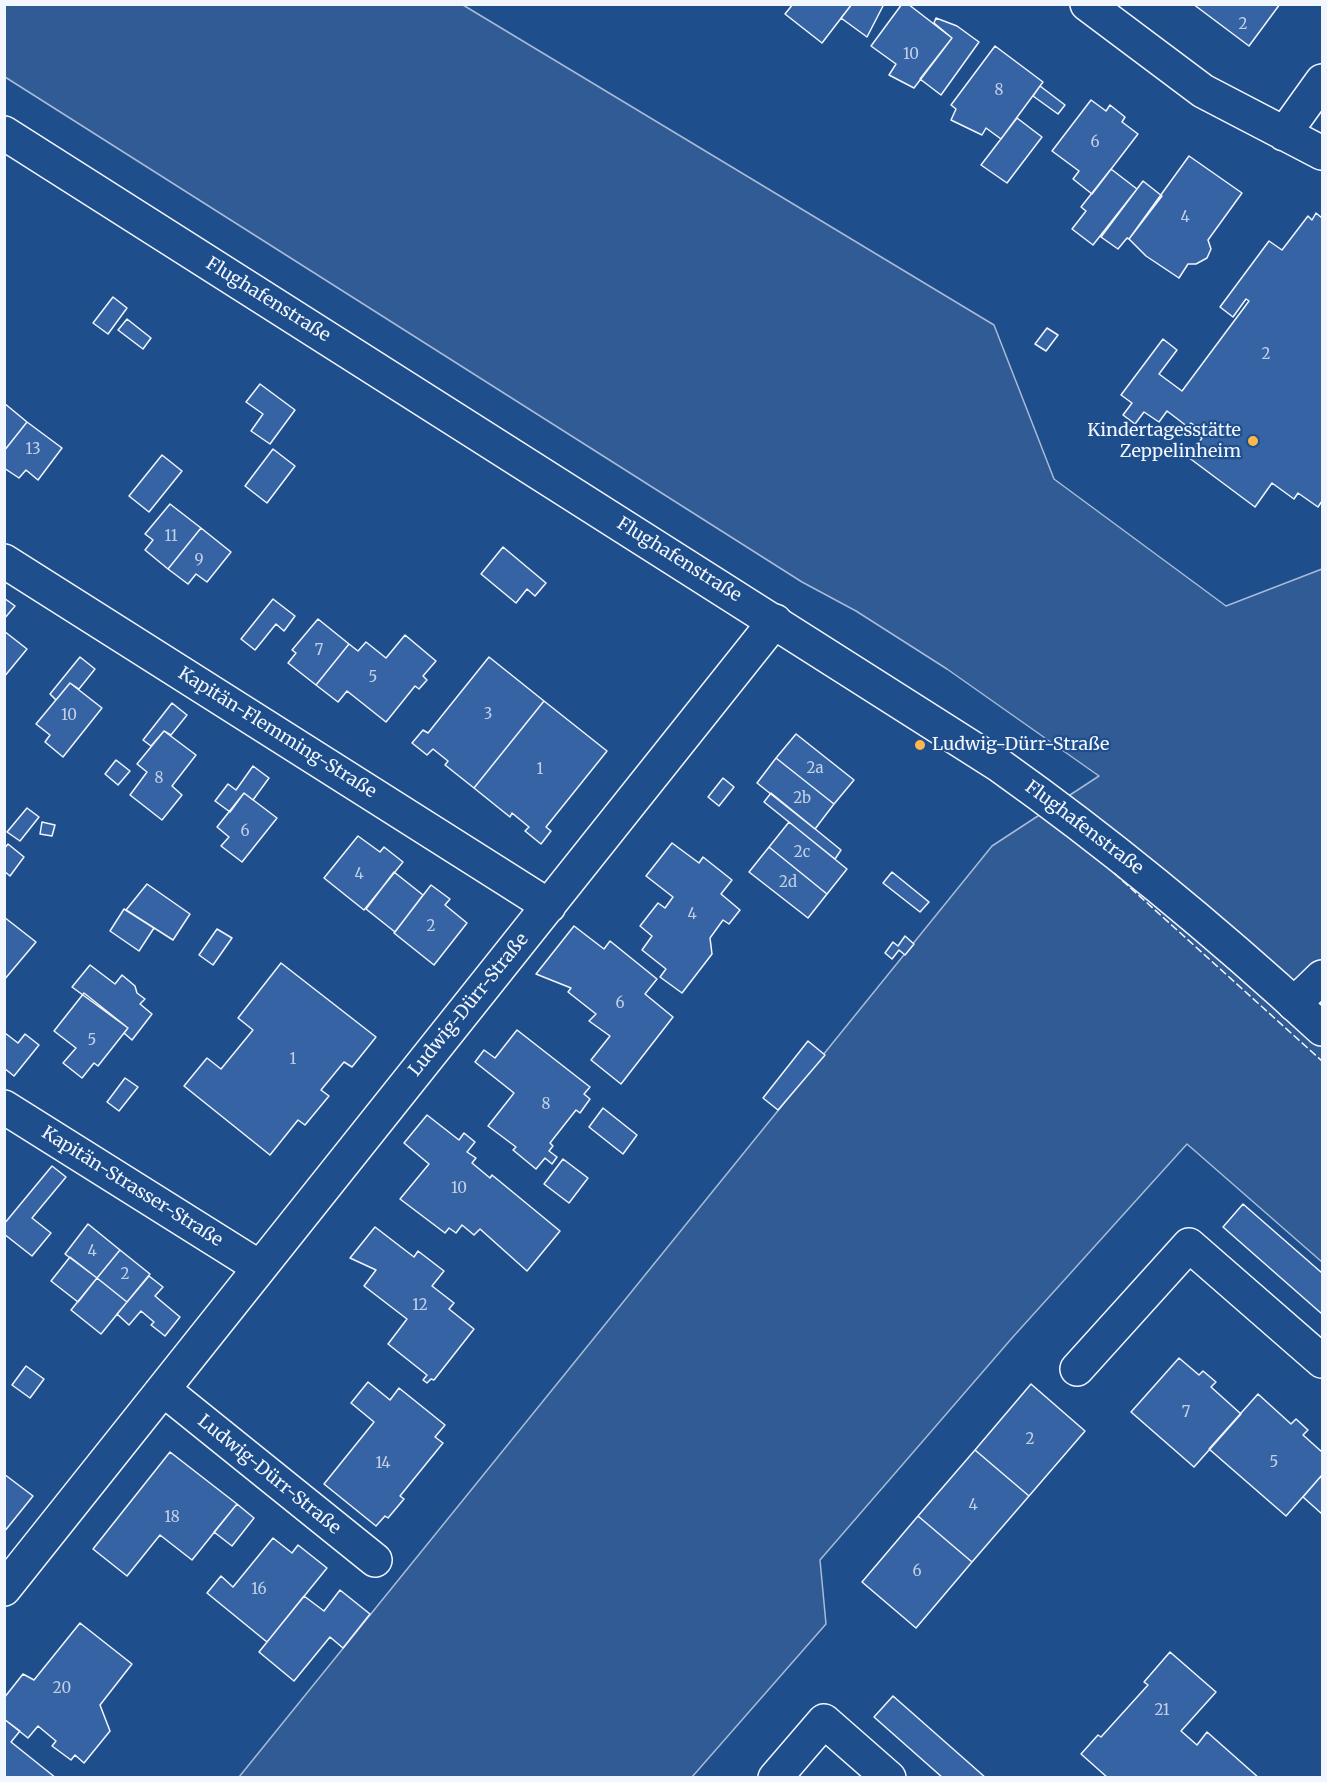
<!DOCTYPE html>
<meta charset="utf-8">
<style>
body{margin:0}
#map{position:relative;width:1327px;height:1782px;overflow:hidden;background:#1f4e8c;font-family:Merriweather,serif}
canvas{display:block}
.frame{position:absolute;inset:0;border:6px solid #f2f6ff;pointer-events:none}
</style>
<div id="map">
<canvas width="1327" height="1782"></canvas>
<div class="frame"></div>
</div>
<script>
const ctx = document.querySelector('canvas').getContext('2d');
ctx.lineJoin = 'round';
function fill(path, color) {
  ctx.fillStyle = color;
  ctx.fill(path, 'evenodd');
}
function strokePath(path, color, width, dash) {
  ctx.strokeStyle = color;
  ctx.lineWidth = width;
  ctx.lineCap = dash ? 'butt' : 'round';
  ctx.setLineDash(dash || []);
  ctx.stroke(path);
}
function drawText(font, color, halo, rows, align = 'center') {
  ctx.font = font + ' Merriweather,serif';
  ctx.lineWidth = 4.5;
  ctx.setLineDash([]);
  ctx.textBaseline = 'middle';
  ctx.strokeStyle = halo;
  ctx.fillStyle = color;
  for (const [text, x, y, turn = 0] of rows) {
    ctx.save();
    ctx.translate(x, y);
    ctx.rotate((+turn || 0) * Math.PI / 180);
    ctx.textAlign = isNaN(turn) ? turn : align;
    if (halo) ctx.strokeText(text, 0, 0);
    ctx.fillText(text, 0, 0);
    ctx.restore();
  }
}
const built = new Path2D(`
 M 4,5 L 463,5 L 994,325 L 1054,479 L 1226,606 L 1322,569 L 1322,1262 L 1187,1144 L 1012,1338 L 820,1560 L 826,1624 L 692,1777 L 239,1777 L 992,846 L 1099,776 L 947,669 L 856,611 L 802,582 L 5,77 Z`);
fill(built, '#305b95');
strokePath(built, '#a8bbd7', 1.5);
const building = new Path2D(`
 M 793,4 L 852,4 L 822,43 L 785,14 Z
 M 852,4 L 884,4 L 867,37 L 841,18 Z
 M 902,4 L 908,4 L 952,38 L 914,88 L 889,75 L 896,64 L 871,46 Z
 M 1193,4 L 1280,4 L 1249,46 Z
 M 936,18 L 957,26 L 979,42 L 941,95 L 920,79 L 952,38 L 934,23 Z
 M 995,46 L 1043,82 L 1001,139 L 986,128 L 982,135 L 951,120 L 956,109 L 951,105 Z
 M 1040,86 L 1065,105 L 1058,114 L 1033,96 Z
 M 1091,100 L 1106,111 L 1110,105 L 1125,117 L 1122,122 L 1138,134 L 1092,194 L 1073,179 L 1079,171 L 1052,151 Z
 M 1017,118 L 1042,137 L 1007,183 L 981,165 Z
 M 1189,156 L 1242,193 L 1208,240 L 1211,249 L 1207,258 L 1196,264 L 1188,264 L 1179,278 L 1146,256 L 1129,239 Z
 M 1111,169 L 1137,189 L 1093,245 L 1072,229 L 1086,211 L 1081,207 Z
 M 1143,181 L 1162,196 L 1129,239 L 1127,238 L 1118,249 L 1101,237 Z
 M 1316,213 L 1322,218 L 1322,501 L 1318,507 L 1298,493 L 1294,499 L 1272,483 L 1255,507 L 1188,457 L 1202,438 L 1194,432 L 1198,428 L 1191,423 L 1188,427 L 1167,411 L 1159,422 L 1144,412 L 1135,424 L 1123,415 L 1132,403 L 1121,395 L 1163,339 L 1177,350 L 1159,374 L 1182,391 L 1249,301 L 1246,299 L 1233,317 L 1220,307 L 1269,241 L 1282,250 L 1308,216 L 1312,220 Z
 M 113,297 L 127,308 L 108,334 L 93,323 Z
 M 127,319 L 151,338 L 143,349 L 118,330 Z
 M 1047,328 L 1058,335 L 1046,351 L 1035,344 Z
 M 260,384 L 295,410 L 270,444 L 251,431 L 263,414 L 246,402 Z
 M 4,403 L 27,422 L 4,451 Z
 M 27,422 L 62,448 L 38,480 L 26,470 L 19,478 L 4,468 L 4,451 Z
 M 273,449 L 295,466 L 267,503 L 245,486 Z
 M 162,455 L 182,471 L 149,512 L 129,496 Z
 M 170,504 L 201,528 L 168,569 L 145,550 L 153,540 L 145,534 Z
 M 201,528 L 231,552 L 207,582 L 196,574 L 188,584 L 168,569 Z
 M 503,547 L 546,583 L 535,596 L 527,589 L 516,603 L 481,574 Z
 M 4,598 L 15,606 L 4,619 Z
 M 273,599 L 295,616 L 284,631 L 276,624 L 255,650 L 241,639 Z
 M 318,619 L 349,644 L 316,685 L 288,663 L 296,653 L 292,650 Z
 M 4,631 L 27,649 L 4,677 Z
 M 405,635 L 436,661 L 423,676 L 427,680 L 419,689 L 415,686 L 386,722 L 347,691 L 338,702 L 316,685 L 349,644 L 358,651 L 366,642 L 386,658 Z
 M 80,657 L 95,669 L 79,689 L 70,683 L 56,700 L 50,694 Z
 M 489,657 L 544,701 L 474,788 L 445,765 L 448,761 L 433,749 L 427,755 L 412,743 L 423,730 L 428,733 Z
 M 70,683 L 102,708 L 63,757 L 45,742 L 50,735 L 36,724 Z
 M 544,701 L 607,751 L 546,827 L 551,831 L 541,844 L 525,831 L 529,827 L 512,813 L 510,817 L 474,788 Z
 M 172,703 L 187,715 L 171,735 L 164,731 L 151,746 L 143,740 Z
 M 164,731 L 196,755 L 172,786 L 182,795 L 162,820 L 130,795 L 147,772 L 137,764 Z
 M 796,734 L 854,780 L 834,804 L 776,758 Z
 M 776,758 L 834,804 L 815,829 L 757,783 Z
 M 116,760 L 130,771 L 118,785 L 105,774 Z
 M 253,766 L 269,778 L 253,800 L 244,793 L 230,812 L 215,801 L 228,784 L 236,790 Z
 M 723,778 L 734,787 L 719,806 L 708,797 Z
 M 244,793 L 277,818 L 242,862 L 221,846 L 229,837 L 217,827 Z
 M 771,793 L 841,850 L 835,859 L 764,802 Z
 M 27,808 L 39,817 L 20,841 L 7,832 Z
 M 42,822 L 55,825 L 52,836 L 40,834 Z
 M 789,822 L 847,869 L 827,894 L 769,847 Z
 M 358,836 L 380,852 L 384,847 L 403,862 L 364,910 L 324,878 Z
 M 672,843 L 699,863 L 703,857 L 732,880 L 721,894 L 740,910 L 729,924 L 723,920 L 710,938 L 712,954 L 682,993 L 660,977 L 666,969 L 642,950 L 652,936 L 640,926 L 658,903 L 665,908 L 673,897 L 646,876 Z
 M 8,844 L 24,857 L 10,876 L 4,871 L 4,849 Z
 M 769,847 L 827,894 L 808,918 L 749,872 Z
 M 394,872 L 423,895 L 395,932 L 366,909 Z
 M 892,872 L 929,902 L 920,912 L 883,883 Z
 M 147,884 L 190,914 L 173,940 L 126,910 Z
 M 431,885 L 450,899 L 445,905 L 467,923 L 434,965 L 394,933 Z
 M 124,909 L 154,928 L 139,951 L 110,931 Z
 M 4,917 L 36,942 L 4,980 Z
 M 574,926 L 604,949 L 610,941 L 657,979 L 645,994 L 673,1017 L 621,1084 L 591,1060 L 610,1036 L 589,1021 L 596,1014 L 568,992 L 571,988 L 536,974 Z
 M 217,929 L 232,938 L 213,965 L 199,955 Z
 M 905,936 L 914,944 L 905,955 L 899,950 L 892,959 L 885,953 L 893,942 L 898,946 Z
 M 281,963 L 376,1037 L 352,1067 L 344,1062 L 321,1090 L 329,1096 L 305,1125 L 298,1120 L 270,1155 L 184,1086 L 207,1058 L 221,1069 L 253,1030 L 238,1018 Z
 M 90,965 L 115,984 L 122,975 L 135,986 L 137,993 L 145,999 L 140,1004 L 152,1014 L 132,1040 L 124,1033 L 128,1028 L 72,987 Z
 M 84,993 L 128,1028 L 98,1066 L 94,1063 L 82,1078 L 63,1063 L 76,1048 L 54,1031 Z
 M 517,1030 L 590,1087 L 584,1094 L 590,1099 L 580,1113 L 576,1110 L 550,1143 L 553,1146 L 549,1151 L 557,1157 L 552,1164 L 545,1158 L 536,1169 L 513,1150 L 516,1147 L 488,1126 L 514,1093 L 475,1062 L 484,1050 L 495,1058 Z
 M 5,1033 L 18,1043 L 25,1034 L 39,1045 L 14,1076 L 4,1068 Z
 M 808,1041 L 825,1055 L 778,1110 L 763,1098 Z
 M 125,1078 L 138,1087 L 119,1111 L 107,1102 Z
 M 603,1108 L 637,1135 L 623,1154 L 589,1127 Z
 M 427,1115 L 459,1140 L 464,1133 L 475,1142 L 467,1152 L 476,1158 L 472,1163 L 490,1178 L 492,1175 L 560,1231 L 527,1271 L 480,1229 L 474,1235 L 462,1225 L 456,1233 L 449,1228 L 445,1233 L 400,1199 L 429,1164 L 404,1143 Z
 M 563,1159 L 588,1178 L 569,1203 L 544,1184 Z
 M 52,1166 L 66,1177 L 32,1218 L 51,1233 L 32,1256 L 4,1234 L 4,1224 Z
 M 1243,1204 L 1322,1273 L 1322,1314 L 1223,1227 Z
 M 88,1224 L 120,1250 L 97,1278 L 65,1254 Z
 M 375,1227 L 414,1257 L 418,1251 L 444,1271 L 432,1286 L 454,1303 L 449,1309 L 474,1329 L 434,1380 L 431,1379 L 427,1383 L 423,1380 L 427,1375 L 388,1344 L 407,1319 L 364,1286 L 376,1270 L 350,1258 Z
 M 120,1250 L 150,1274 L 127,1302 L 97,1278 Z
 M 70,1257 L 97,1278 L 78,1302 L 51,1281 Z
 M 149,1276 L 163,1287 L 155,1296 L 180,1317 L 165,1336 L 151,1325 L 154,1322 L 141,1311 L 129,1325 L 117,1314 Z
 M 97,1278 L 127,1302 L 101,1334 L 71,1310 Z
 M 1179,1358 L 1199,1375 L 1203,1371 L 1216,1382 L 1211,1387 L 1241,1414 L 1194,1467 L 1131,1412 Z
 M 26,1366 L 44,1379 L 30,1398 L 12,1385 Z
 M 368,1382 L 390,1400 L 399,1388 L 445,1425 L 435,1437 L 443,1443 L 400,1496 L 404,1499 L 388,1518 L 385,1516 L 376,1526 L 324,1484 L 374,1422 L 351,1403 Z
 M 1031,1384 L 1085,1431 L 1029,1496 L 975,1450 Z
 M 1258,1394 L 1291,1424 L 1296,1419 L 1308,1430 L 1303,1435 L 1322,1452 L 1322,1475 L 1286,1516 L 1209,1449 Z
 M 975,1450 L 1029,1496 L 972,1562 L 918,1516 Z
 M 170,1452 L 237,1504 L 192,1560 L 160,1535 L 127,1576 L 93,1549 Z
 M 4,1474 L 33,1496 L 4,1532 Z
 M 1322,1475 L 1322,1514 L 1303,1497 Z
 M 237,1504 L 254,1518 L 232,1546 L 214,1532 Z
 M 918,1516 L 972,1562 L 916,1628 L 862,1582 Z
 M 273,1538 L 292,1553 L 298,1545 L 327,1568 L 267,1642 L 207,1593 L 221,1576 L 233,1587 Z
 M 340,1590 L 370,1614 L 343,1648 L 330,1637 L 294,1681 L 259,1652 L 304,1596 L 324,1611 Z
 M 80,1623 L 132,1664 L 100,1705 L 110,1731 L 84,1763 L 75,1755 L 71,1760 L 52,1746 L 56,1741 L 38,1726 L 28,1738 L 4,1719 L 4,1698 L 23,1674 L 34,1680 Z
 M 1170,1652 L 1216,1692 L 1181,1731 L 1197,1745 L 1207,1732 L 1259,1778 L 1108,1778 L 1081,1754 L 1098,1735 L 1101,1737 L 1148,1685 L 1144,1682 Z
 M 893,1696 L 986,1778 L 943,1778 L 874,1717 Z
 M 4,1719 L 20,1731 L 11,1742 L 56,1778 L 4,1778 Z`);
fill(building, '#3563a3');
strokePath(building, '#f2f6ff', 1.5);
const minor = new Path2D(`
 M 1087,4 L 1203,91 L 1322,153
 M 1284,134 L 1322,81
 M 4,561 L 549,906
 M 1294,1004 L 1322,977
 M 4,1107 L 259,1267
 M 1077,1369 L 1189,1245 L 1322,1361
 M 164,1390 L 375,1560
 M 4,1589 L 775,621
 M 775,1778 L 824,1721 L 889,1778`);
const tertiary = new Path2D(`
 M 4,133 L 999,765 C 1113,846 1220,935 1322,1029`);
strokePath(minor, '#f2f6ff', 36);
strokePath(tertiary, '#f2f6ff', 36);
strokePath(minor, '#1f4e8c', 33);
strokePath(tertiary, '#1f4e8c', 33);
strokePath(new Path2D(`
 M 1114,873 L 1322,1061`), '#f2f6ff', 1.5, [8, 3]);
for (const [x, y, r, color] of [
 [1253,441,6,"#ffb74d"],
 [920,745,6,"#ffb74d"]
]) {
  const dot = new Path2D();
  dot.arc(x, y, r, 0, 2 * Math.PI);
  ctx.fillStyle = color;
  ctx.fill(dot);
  strokePath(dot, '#1f4e8c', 2);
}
drawText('15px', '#c3d1e8', null, [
 ["2",1243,25],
 ["10",911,55],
 ["8",999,91],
 ["6",1095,143],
 ["4",1185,218],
 ["2",1266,355],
 ["13",33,450],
 ["11",171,537],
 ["9",199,561],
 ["7",319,651],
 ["5",373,678],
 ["3",488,715],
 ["10",69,716],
 ["2a",815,769],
 ["1",540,770],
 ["8",159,779],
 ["2b",802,799],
 ["6",245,832],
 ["2c",802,853],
 ["4",359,875],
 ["2d",788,883],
 ["4",692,915],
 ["2",431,927],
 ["6",620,1004],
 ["5",92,1041],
 ["1",293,1060],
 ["8",546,1105],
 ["10",459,1189],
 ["4",92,1252],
 ["2",125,1275],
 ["12",420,1306],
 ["7",1186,1413],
 ["2",1030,1440],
 ["5",1274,1463],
 ["14",383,1464],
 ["4",973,1506],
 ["18",172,1518],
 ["6",917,1572],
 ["16",259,1590],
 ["20",62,1689],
 ["21",1162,1711]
]);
drawText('18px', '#f2f6ff', '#1f4e8c', [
 ["Flughafenstraße",268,300,32],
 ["Flughafenstraße",679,560,32],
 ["Kapitän-Flemming-Straße",277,733,32],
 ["Flughafenstraße",1084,828,37],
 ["Ludwig-Dürr-Straße",469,1005,-51],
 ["Kapitän-Strasser-Straße",132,1187,32],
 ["Ludwig-Dürr-Straße",269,1475,39]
]);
drawText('18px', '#f2f6ff', '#1f4e8c', [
 ["Kindertagesstätte",1241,431],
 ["Zeppelinheim",1241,452],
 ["Ludwig-Dürr-Straße",932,745,"left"]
], 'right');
</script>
